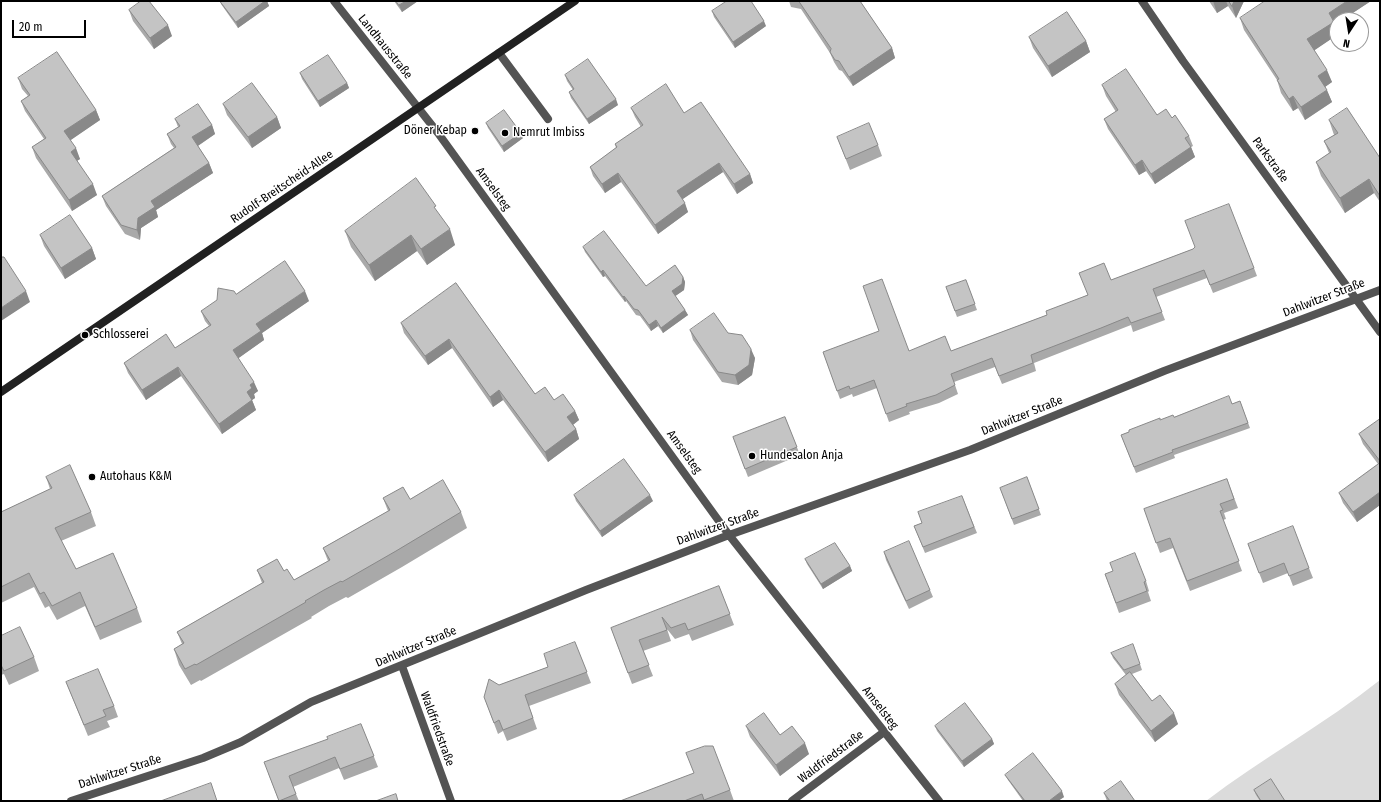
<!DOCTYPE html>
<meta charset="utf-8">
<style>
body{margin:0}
#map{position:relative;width:1381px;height:802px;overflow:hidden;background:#fff;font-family:"Fira Sans Condensed",sans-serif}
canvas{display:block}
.frame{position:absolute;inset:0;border:2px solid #000;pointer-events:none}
.north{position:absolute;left:1329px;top:12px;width:40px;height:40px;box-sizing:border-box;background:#fff;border:1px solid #999;border-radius:50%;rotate:192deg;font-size:11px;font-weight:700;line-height:16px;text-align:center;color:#000}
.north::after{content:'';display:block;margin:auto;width:14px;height:18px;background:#000;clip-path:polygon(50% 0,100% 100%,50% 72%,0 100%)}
.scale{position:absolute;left:12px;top:20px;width:74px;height:18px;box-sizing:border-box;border:2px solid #000;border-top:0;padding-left:5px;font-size:12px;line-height:14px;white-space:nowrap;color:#000;-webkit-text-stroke:3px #fff;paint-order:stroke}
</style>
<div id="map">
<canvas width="1381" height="802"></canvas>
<div class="frame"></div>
<div class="north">N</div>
<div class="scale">20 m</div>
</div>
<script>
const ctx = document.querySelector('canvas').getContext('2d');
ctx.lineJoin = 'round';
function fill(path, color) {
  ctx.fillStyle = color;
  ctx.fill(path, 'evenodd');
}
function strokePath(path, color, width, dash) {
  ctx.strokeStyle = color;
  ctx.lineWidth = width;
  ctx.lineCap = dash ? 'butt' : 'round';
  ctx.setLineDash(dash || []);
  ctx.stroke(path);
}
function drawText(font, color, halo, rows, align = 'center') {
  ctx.font = font + ' "Fira Sans Condensed",sans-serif';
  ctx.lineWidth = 3;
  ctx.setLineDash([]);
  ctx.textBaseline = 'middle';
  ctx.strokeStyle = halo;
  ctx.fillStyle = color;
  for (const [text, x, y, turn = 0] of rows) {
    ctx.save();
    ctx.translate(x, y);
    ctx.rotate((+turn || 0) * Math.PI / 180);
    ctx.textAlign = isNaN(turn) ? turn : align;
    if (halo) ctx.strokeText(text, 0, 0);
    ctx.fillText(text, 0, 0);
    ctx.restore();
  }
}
fill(new Path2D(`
 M 1380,680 L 1380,801 L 1206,801 C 1262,758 1325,724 1380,680 Z`), '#dbdbdb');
strokePath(new Path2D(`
 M 499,53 L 548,119`), '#545454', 8);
strokePath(new Path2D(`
 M 334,1 L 438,133 L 729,535 L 939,801
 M 1142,1 L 1183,61 L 1380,332
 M 402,666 L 451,801
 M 71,801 L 203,758 L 241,742 L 311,702 L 586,590 L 729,535 L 970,450 L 1164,371 L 1380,290
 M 792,801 L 884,732`), '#545454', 8);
strokePath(new Path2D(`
 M 1,392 L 575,1`), '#212121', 8);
fill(new Path2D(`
 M 220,1 L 267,1 L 269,6 L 238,28 L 221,4 Z
 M 394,1 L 418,1 L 402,12 Z
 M 789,1 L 861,1 L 860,1 L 892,48 L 895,58 L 853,86 L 842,71 L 839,70 L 834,62 L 830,53 L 801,9 L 791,7 Z
 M 1209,1 L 1244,1 L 1236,18 L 1228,6 L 1217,13 Z
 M 1371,1 L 1342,20 L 1337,20 L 1335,25 L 1337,29 L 1337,35 L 1314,50 L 1332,82 L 1325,87 L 1332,102 L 1305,120 L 1298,108 L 1293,111 L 1281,93 L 1277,80 L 1244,30 L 1240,18 Z
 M 129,10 L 172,36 L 154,49 L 133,21 Z
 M 712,11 L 766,26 L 735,48 L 714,17 Z
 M 1029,37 L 1086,41 L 1090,52 L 1052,77 L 1033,48 Z
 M 300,73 L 347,83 L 349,88 L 320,107 L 302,79 Z
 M 565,75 L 618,105 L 589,124 L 571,98 L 569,92 L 573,90 L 567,81 Z
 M 18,78 L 96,110 L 100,120 L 70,140 L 80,159 L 77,161 L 97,195 L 72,211 L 36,158 L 32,147 L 44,139 L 25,111 L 21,101 L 28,96 L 22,89 Z
 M 1102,85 L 1157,115 L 1172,118 L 1189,136 L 1193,146 L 1191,147 L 1195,157 L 1155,184 L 1146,171 L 1139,175 L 1108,129 L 1104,119 L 1116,112 L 1106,96 Z
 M 223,104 L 277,117 L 281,128 L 252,148 L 227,115 Z
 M 631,108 L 684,113 L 750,174 L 753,183 L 737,194 L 723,172 L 682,199 L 688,212 L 658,234 L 621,182 L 605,193 L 593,176 L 590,167 L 616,148 L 615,144 L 641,127 L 635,117 Z
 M 175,119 L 212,125 L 215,134 L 198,146 L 209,163 L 213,173 L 156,210 L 158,217 L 141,228 L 140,240 L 125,234 L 106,206 L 102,196 L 174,148 L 171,144 L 167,134 L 178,127 Z
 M 1329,120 L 1380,158 L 1380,202 L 1374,193 L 1345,213 L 1321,176 L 1316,162 L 1329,153 L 1324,141 L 1334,135 Z
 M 486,123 L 523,138 L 504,152 L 488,128 Z
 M 837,137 L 878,145 L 882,156 L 850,170 Z
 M 438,213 L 455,245 L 427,265 L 417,251 L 375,281 L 351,247 L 345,231 Z
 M 40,235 L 92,248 L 96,259 L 65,279 L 44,246 Z
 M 583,247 L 646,286 L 683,277 L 685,282 L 684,290 L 675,296 L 685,310 L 688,315 L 663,333 L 658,326 L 651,331 L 640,316 L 636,315 L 626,301 L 625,302 L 605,276 L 603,277 L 585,252 Z
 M 1193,249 L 1254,268 L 1257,276 L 1213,293 L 1207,278 L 1156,297 L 1165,320 L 1133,332 L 1131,325 L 1034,363 L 1036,371 L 1002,384 L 995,367 L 954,382 L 958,394 L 939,403 L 909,412 L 910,414 L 889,422 L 877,388 L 853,397 L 852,394 L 840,399 L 823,352 L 909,351 L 951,351 L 1047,315 L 1087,295 L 1111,280 Z
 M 966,280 L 977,310 L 957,317 L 946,287 Z
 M 456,283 L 535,394 L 554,400 L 575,411 L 579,420 L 573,425 L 576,429 L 579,439 L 548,462 L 503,400 L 493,407 L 452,348 L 428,365 L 404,333 L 401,323 Z
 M 236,294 L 309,301 L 262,333 L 264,340 L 238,358 L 258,391 L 254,394 L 255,398 L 252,400 L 256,410 L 222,434 L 181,376 L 146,400 L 128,373 L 124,363 L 175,348 L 209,326 L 205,321 L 201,311 Z
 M 690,330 L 728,333 L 755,358 L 752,375 L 738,385 L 722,382 L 693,340 Z
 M 1240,401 L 1250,428 L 1174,455 L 1175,458 L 1136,473 L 1121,435 L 1161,420 L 1232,404 Z
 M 785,417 L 800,455 L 748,477 L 733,437 Z
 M 1380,419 L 1380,505 L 1357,522 L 1343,503 L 1339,493 L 1378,464 L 1363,444 L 1359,434 Z
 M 46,477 L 91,512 L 96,526 L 61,541 L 76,569 L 137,608 L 142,622 L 100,640 L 85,606 L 57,620 L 49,606 L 45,608 L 34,587 L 1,603 L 1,512 L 50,489 Z
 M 1027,477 L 1041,515 L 1014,525 L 1000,488 Z
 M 1227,479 L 1238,508 L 1224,513 L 1226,519 L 1223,520 L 1242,571 L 1190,591 L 1173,548 L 1160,553 L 1144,509 Z
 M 574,495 L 653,501 L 602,537 L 576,501 Z
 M 962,496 L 977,533 L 925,553 L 914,526 L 922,523 Z
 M 383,498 L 410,499 L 461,512 L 467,528 L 402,567 L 348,598 L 346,597 L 329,606 L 311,617 L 312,618 L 201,681 L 200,680 L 191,685 L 179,665 L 174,649 L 182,644 L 177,632 L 262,583 L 257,570 L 284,571 L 294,580 L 328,561 L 323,548 L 388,511 Z
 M 1248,544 L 1309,568 L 1313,578 L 1293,586 L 1288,573 L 1263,583 Z
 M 884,552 L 930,590 L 933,597 L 909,609 L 886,560 Z
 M 805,559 L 850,566 L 852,571 L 823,589 L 807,564 Z
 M 1105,574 L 1146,581 L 1149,591 L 1148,592 L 1151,601 L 1119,613 Z
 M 719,586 L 734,625 L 692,641 L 689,634 L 675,639 L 667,629 L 671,641 L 643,651 L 653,676 L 632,684 L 611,628 Z
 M 1,636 L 34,657 L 39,671 L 9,685 L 4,674 L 1,675 Z
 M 575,642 L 591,683 L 529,706 L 537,729 L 507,741 L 503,731 L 498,734 L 484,697 L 499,685 L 548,667 Z
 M 1111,653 L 1140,664 L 1142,670 L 1132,674 L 1152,701 L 1178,724 L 1155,742 L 1119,695 L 1115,684 L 1126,675 L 1113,658 Z
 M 66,682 L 114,706 L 118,717 L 107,721 L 110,727 L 88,736 Z
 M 361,724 L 378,767 L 344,780 L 339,768 L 293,787 L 299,801 L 279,801 L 268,773 L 328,739 Z
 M 746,726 L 780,735 L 809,754 L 780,776 L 750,737 Z
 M 935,726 L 992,739 L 994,744 L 964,767 L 937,731 Z
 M 1005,775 L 1064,797 L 1058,801 L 1023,801 L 1008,780 Z
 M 730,790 L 734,801 L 620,801 Z
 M 1254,790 L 1285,801 L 1260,801 L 1256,795 Z
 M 1104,793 L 1135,801 L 1107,801 Z`), '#a9a9a9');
fill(new Path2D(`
 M 265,1 L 267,1 L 269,6 L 238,28 L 236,22 Z
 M 406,1 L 418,1 L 402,12 L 399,5 Z
 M 1213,1 L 1226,1 L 1228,6 L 1217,13 Z
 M 1234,1 L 1244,1 L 1236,18 L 1232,6 Z
 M 1347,1 L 1371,1 L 1342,20 L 1337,20 L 1337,23 L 1335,25 L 1337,29 L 1337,35 L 1312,52 L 1307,39 L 1329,13 Z
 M 764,21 L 766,26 L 735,48 L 733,42 Z
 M 168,25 L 172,36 L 154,49 L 150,38 Z
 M 1086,41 L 1090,52 L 1052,77 L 1048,66 Z
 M 892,48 L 895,58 L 853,86 L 849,77 Z
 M 1327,70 L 1332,82 L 1322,89 L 1318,76 Z
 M 347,83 L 349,88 L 320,107 L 318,101 Z
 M 1327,90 L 1332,102 L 1305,120 L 1301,107 Z
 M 1293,96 L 1298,108 L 1293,111 L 1289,99 Z
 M 616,99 L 618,105 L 589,124 L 587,119 Z
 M 96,110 L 100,120 L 68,142 L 64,131 Z
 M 277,117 L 281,128 L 252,148 L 248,137 Z
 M 212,125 L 215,134 L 196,147 L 192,137 Z
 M 521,133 L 523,138 L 504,152 L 502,146 Z
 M 1191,147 L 1195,157 L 1155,184 L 1151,174 Z
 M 76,148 L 80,159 L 75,162 L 71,152 Z
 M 1142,160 L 1146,171 L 1139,175 L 1135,165 Z
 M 209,163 L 213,173 L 156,210 L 158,217 L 141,228 L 140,240 L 137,230 L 138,218 L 151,201 Z
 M 719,163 L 723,172 L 680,201 L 677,191 Z
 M 618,173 L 621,182 L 605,193 L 602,184 Z
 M 750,174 L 753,183 L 737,194 L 734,184 Z
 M 1369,179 L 1374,193 L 1345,213 L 1340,198 Z
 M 93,184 L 97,195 L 72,211 L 69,200 Z
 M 685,203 L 688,212 L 658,234 L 655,225 Z
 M 450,229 L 455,245 L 427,265 L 421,249 Z
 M 411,235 L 417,251 L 375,281 L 369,265 Z
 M 92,248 L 96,259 L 65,279 L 61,268 Z
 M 603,270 L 605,276 L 603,277 L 601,272 Z
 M 683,277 L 685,282 L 684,290 L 674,297 L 672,291 Z
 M 26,291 L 30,302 L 1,321 L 1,308 Z
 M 305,291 L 309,301 L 262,333 L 264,340 L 236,360 L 233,350 L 256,324 Z
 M 624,296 L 626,301 L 625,302 L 623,297 Z
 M 685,310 L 688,315 L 663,333 L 661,328 Z
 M 656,320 L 658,326 L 651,331 L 649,325 Z
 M 449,339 L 452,348 L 428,365 L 425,356 Z
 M 751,349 L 755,358 L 752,375 L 738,385 L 735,375 Z
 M 178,367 L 181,376 L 146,400 L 142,390 Z
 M 254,382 L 258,391 L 254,394 L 255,398 L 252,400 L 256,410 L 222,434 L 219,424 L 247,392 L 250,385 Z
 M 499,390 L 503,400 L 493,407 L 490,397 Z
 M 575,411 L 579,420 L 570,427 L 567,417 Z
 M 576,429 L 579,439 L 548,462 L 545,452 Z
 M 1380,492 L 1380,505 L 1357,522 L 1353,512 Z
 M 650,495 L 653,501 L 602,537 L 600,531 Z
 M 850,566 L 852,571 L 823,589 L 821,584 Z
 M 1174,713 L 1178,724 L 1155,742 L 1151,731 Z
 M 992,739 L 994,744 L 964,767 L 962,761 Z
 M 805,743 L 809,754 L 780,776 L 776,765 Z
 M 1062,791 L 1064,797 L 1058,801 L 1049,801 Z`), '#898989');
const building = new Path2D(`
 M 141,1 L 149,1 L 168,25 L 150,38 L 129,10 Z
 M 220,1 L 265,1 L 236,22 Z
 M 396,1 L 406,1 L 399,5 Z
 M 727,1 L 751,1 L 764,21 L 733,42 L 712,11 Z
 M 799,1 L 860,1 L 892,48 L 849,77 L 839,61 L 835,60 L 830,52 L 831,49 Z
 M 1229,1 L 1234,1 L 1232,6 Z
 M 1265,1 L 1347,1 L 1329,13 L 1334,22 L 1307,39 L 1327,70 L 1318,76 L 1327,90 L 1301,107 L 1293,96 L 1289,99 L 1277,80 L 1279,79 L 1240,18 Z
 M 1067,12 L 1086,41 L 1048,66 L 1029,37 Z
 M 57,52 L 96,110 L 64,131 L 76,148 L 71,152 L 93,184 L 69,200 L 32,147 L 46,138 L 21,101 L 30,95 L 18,78 Z
 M 328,55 L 347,83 L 318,101 L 300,73 Z
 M 588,59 L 616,99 L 587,119 L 569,92 L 574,89 L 565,75 Z
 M 1126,69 L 1157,115 L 1166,109 L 1172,118 L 1175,115 L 1189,136 L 1185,138 L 1191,147 L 1151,174 L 1142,160 L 1135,165 L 1104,119 L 1118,110 L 1102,85 Z
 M 252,83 L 277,117 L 248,137 L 223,104 Z
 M 666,84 L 684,113 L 701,102 L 750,174 L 734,184 L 719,163 L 677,191 L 685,203 L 655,225 L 618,173 L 602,184 L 590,167 L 617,147 L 615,144 L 643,125 L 631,108 Z
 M 198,104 L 212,125 L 192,137 L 209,163 L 151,201 L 155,207 L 138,218 L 137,230 L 121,225 L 102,196 L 176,147 L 167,134 L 180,126 L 175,119 Z
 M 1347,108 L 1380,158 L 1380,196 L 1369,179 L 1340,198 L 1316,162 L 1331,152 L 1324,141 L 1338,133 L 1329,120 Z
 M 504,110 L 521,133 L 502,146 L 486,123 Z
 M 869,123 L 878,145 L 846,159 L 837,137 Z
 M 416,178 L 436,206 L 434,207 L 450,229 L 421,249 L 411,235 L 369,265 L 345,231 Z
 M 1229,204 L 1254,268 L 1210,285 L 1204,270 L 1153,289 L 1162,312 L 1131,323 L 1128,317 L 1101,328 L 1031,355 L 1033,363 L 999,376 L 992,358 L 951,374 L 955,385 L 936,395 L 906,404 L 907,406 L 886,414 L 874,380 L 850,389 L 849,386 L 837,391 L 823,352 L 879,331 L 863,286 L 882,279 L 909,351 L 945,336 L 951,351 L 1047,315 L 1046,311 L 1088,295 L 1079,273 L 1104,263 L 1111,280 L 1193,249 L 1195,247 L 1185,221 Z
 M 70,215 L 92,248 L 61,268 L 40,235 Z
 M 604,231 L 646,286 L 675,265 L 683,277 L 682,284 L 672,291 L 685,310 L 661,328 L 656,320 L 649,325 L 638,310 L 634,309 L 624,296 L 623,297 L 603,270 L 601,272 L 583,247 Z
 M 1,257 L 4,257 L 26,291 L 1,308 Z
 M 285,261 L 305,291 L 256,324 L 261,331 L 233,350 L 254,382 L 250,385 L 252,388 L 247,392 L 252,400 L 219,424 L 178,367 L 142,390 L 124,363 L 166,334 L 175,348 L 211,325 L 201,311 L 217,300 L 218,288 L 234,291 L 236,294 Z
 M 966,280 L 975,304 L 955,311 L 946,287 Z
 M 456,283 L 535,394 L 545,387 L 554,400 L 563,394 L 575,411 L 567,417 L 576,429 L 545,452 L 499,390 L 490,397 L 449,339 L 425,356 L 401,323 Z
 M 714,313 L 728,333 L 742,335 L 751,349 L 749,365 L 735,375 L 718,372 L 690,330 Z
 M 1229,396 L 1232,404 L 1240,401 L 1248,423 L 1172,450 L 1173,452 L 1134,467 L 1121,435 L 1129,432 L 1129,430 L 1160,418 L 1160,420 L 1173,415 L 1174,417 Z
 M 785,417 L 797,447 L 745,469 L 733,437 Z
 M 1380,419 L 1380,461 L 1359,434 Z
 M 624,459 L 650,495 L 600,531 L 574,495 Z
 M 1380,463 L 1380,492 L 1353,512 L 1339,493 Z
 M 70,465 L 91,512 L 55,528 L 76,569 L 113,553 L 137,608 L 95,627 L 80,592 L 52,606 L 44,592 L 40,594 L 29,573 L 1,587 L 1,512 L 52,488 L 46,477 Z
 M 1027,477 L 1039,509 L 1012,519 L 1000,488 Z
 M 1227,479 L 1234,499 L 1220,504 L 1223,510 L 1220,511 L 1239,561 L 1187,581 L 1170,538 L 1156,543 L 1144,509 Z
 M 443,480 L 461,512 L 396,551 L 342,582 L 341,581 L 324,590 L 305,601 L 306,602 L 196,665 L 195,664 L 185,669 L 174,649 L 184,643 L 177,632 L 264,582 L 257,570 L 277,559 L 284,571 L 287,569 L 294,580 L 330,560 L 323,548 L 390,510 L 383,498 L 403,487 L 410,499 Z
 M 962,496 L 974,527 L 923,547 L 914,526 L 922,523 L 918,512 Z
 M 1293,526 L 1309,568 L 1289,576 L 1284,563 L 1259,573 L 1248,544 Z
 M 909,541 L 930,590 L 906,601 L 884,552 Z
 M 835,543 L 850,566 L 821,584 L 805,559 Z
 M 1135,553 L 1146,581 L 1144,582 L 1147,591 L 1116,603 L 1105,574 L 1113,571 L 1110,563 Z
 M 719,586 L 730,614 L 688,630 L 685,623 L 671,628 L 662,617 L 667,630 L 639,640 L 649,665 L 628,673 L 611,628 Z
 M 20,627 L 34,657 L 4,671 L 1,665 L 1,636 Z
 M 575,642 L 587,672 L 525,695 L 533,718 L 503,730 L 499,720 L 494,723 L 484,697 L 489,679 L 499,685 L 548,667 L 544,654 Z
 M 1133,644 L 1140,664 L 1124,670 L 1111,653 Z
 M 98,669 L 114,706 L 103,710 L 106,716 L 84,725 L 66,682 Z
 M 1130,672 L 1152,701 L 1160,695 L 1174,713 L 1151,731 L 1115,684 Z
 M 965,703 L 992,739 L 962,761 L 935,726 Z
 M 764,713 L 780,735 L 792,726 L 805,743 L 776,765 L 746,726 Z
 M 361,724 L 374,756 L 340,769 L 335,757 L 289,776 L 296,794 L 279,801 L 264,762 L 328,739 L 327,737 Z
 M 705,746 L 713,746 L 730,790 L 704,800 L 702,794 L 684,801 L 620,801 L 694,773 L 686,753 Z
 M 1033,753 L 1062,791 L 1049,801 L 1025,801 L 1005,775 Z
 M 1271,779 L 1285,801 L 1261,801 L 1254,790 Z
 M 1121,781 L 1135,801 L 1110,801 L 1104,793 Z
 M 211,783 L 217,801 L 161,801 Z
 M 396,794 L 398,801 L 376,801 Z`);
fill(building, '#c4c4c4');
strokePath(building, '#898989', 1);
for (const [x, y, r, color] of [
 [475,131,4,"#000"],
 [505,133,4,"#000"],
 [85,335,4,"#000"],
 [752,456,4,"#000"],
 [92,477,4,"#000"]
]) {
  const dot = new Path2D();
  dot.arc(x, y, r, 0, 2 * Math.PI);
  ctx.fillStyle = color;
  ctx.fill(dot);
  strokePath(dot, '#fff', 1.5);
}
drawText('12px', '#000', '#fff', [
 ["Landhausstraße",385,47,51],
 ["Parkstraße",1270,160,54],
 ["Rudolf-Breitscheid-Allee",282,187,-34],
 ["Amselsteg",493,189,54],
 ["Dahlwitzer Straße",1324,298,-21],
 ["Dahlwitzer Straße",1022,416,-22],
 ["Amselsteg",684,452,54],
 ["Dahlwitzer Straße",718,527,-20],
 ["Dahlwitzer Straße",416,647,-23],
 ["Amselsteg",880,708,52],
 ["Waldfriedstraße",437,729,70],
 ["Waldfriedstraße",831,757,-37],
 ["Dahlwitzer Straße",120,772,-18]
]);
drawText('12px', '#000', '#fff', [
 ["Döner Kebap",467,131,"right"],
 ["Nemrut Imbiss",513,133],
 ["Schlosserei",93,335],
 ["Hundesalon Anja",760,456],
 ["Autohaus K&M",100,477]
], 'left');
</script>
